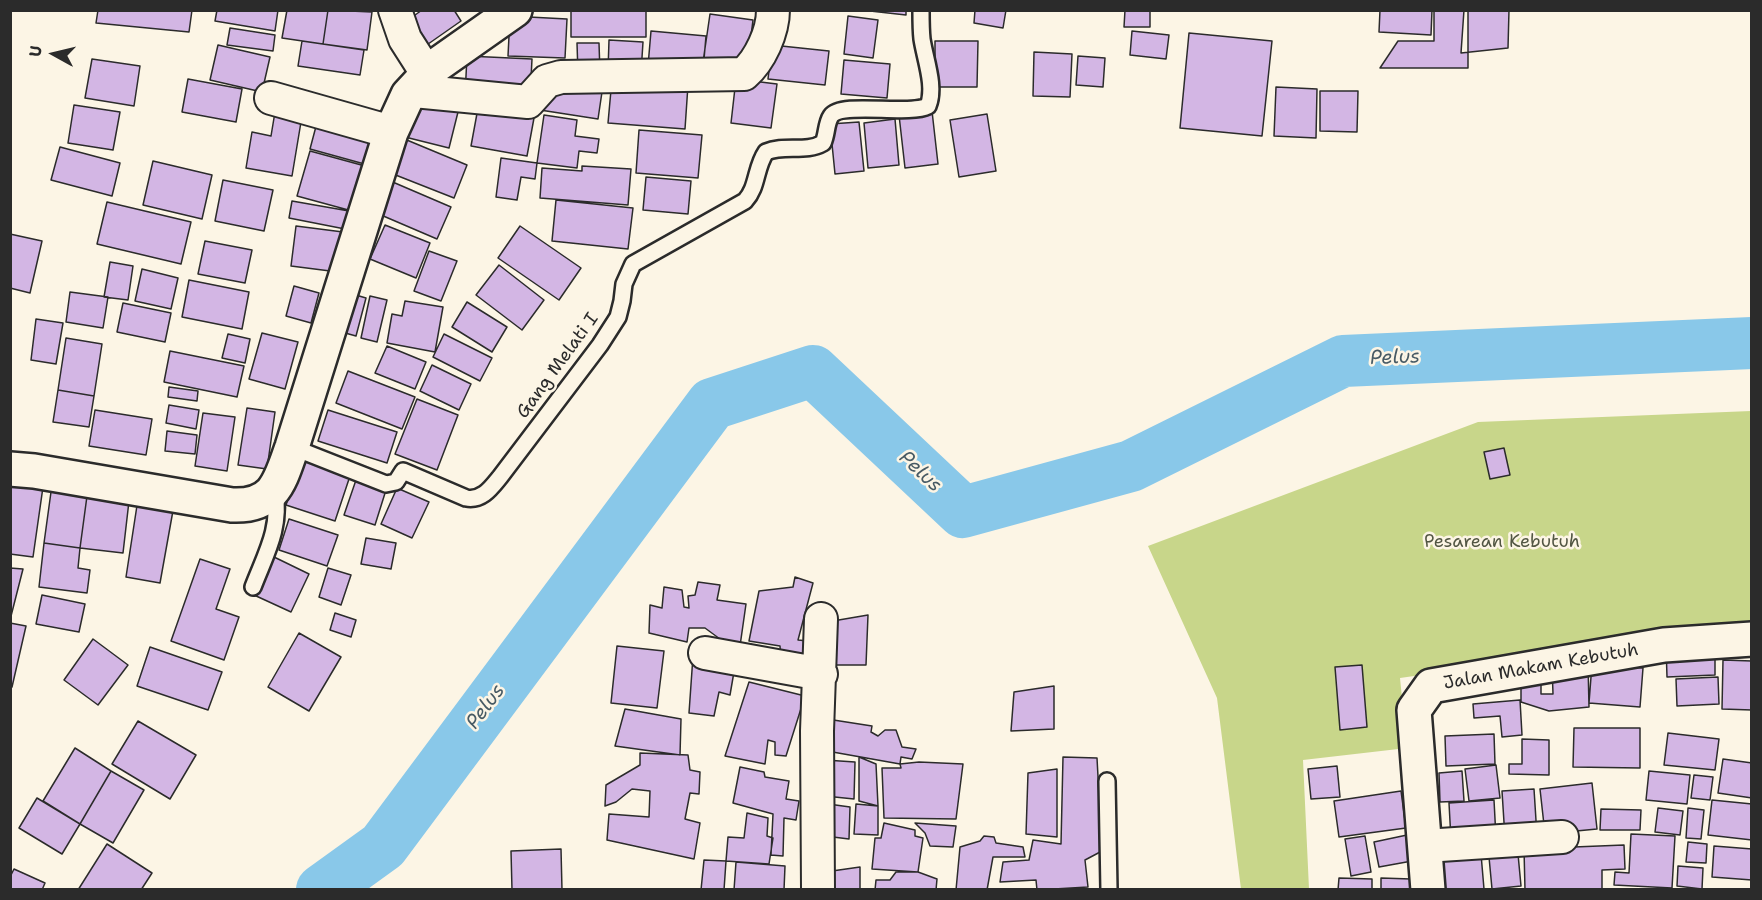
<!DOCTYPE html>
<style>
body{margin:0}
#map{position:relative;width:1762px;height:900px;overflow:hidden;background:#fcf5e5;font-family:"Shantell Sans",sans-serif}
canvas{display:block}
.frame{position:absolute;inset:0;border:12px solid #2b2b2b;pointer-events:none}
.north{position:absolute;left:24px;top:24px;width:60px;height:60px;-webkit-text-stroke:4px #fcf5e5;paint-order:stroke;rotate:278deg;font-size:16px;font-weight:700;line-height:24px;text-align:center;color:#2b2b2b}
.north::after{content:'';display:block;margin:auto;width:21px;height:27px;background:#2b2b2b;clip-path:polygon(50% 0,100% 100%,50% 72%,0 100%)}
</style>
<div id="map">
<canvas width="1762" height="900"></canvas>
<div class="frame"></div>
<div class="north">U</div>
</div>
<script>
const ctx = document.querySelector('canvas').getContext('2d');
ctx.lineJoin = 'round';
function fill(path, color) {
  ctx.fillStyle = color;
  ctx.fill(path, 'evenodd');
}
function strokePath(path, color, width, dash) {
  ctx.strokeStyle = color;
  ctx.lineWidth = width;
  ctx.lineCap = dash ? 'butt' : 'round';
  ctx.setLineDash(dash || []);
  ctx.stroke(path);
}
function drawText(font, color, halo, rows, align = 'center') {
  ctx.font = font + ' "Shantell Sans",sans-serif';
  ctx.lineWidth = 5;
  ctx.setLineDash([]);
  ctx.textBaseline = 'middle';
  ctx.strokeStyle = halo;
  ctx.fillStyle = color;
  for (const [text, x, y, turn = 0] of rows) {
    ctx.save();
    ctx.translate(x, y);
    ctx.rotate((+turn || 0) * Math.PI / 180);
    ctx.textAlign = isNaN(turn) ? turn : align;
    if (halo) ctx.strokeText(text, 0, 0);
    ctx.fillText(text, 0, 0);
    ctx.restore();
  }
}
fill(new Path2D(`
 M 1751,411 L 1751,628 L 1400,678 L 1407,748 L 1303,760 L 1309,889 L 1241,889 L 1217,698 L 1148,546 L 1478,422 Z`), '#c8d68a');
strokePath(new Path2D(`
 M 322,890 L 383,846 L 712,404 L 813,371 L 963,512 L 1131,466 L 1343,361 L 1752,343`), '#89c8e9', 52);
const building = new Path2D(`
 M 98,10 L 192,10 L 189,32 L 96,23 Z
 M 217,10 L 278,10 L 275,31 L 215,21 Z
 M 287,10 L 328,10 L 323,44 L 282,38 Z
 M 328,10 L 372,12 L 367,50 L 323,44 Z
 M 422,10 L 454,10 L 461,21 L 421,49 L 404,23 Z
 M 571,10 L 646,10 L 646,37 L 571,37 Z
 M 861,10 L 906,10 L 906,15 Z
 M 975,10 L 1006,10 L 1003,28 L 974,23 Z
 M 1125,10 L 1150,10 L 1150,27 L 1124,27 Z
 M 1380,10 L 1432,10 L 1431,35 L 1379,32 Z
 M 1434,10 L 1468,10 L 1468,68 L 1380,68 L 1398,41 L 1434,41 Z
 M 1464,10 L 1509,10 L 1508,48 L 1461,53 Z
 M 710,14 L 753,20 L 747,68 L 703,62 Z
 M 510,16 L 567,19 L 565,58 L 508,56 Z
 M 848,16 L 878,20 L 873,58 L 844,54 Z
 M 230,28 L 275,35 L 273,51 L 227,45 Z
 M 651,31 L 706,36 L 703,71 L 648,66 Z
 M 1132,31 L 1169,35 L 1166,59 L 1130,55 Z
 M 1189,33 L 1272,41 L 1262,136 L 1180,128 Z
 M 609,40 L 643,42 L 641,73 L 608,71 Z
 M 302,41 L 364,50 L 360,75 L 298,66 Z
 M 935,41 L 978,41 L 977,87 L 935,87 Z
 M 577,43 L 599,43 L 600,73 L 578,74 Z
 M 218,45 L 270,57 L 262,92 L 210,80 Z
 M 772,45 L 829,51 L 825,85 L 768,79 Z
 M 1034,52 L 1072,54 L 1070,97 L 1033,96 Z
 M 467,56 L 532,59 L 530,99 L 465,96 Z
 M 1078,56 L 1105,58 L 1103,87 L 1076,85 Z
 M 92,59 L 140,66 L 134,106 L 85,98 Z
 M 844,60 L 890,64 L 887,98 L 841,94 Z
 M 188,79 L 242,89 L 236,122 L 182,112 Z
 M 612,79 L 688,85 L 685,129 L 608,123 Z
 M 736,79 L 777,84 L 771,128 L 731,123 Z
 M 544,84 L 602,92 L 598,119 L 540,110 Z
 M 1276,87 L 1317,89 L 1316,138 L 1274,136 Z
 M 1320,91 L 1358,91 L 1357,132 L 1320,131 Z
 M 410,97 L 459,108 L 449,148 L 401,136 Z
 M 74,105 L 120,112 L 113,150 L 68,143 Z
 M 276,106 L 303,110 L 292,176 L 246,168 L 252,132 L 271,136 Z
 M 478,108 L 534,118 L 527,156 L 471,146 Z
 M 932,111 L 938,164 L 905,168 L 899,115 Z
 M 987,114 L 996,171 L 959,177 L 950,120 Z
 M 319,115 L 377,130 L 368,165 L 310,149 Z
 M 544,115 L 577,120 L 575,136 L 599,139 L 597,153 L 579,151 L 577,168 L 537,163 Z
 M 895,119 L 899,165 L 868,168 L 864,123 Z
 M 859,122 L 864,171 L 835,174 L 830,124 Z
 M 639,130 L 702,135 L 698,178 L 636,173 Z
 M 402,138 L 467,165 L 454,198 L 388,172 Z
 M 60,147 L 120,163 L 112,196 L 51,180 Z
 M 310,151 L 365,166 L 352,211 L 297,196 Z
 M 501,158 L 537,163 L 535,179 L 521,177 L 517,200 L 496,197 Z
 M 153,161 L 212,175 L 202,219 L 143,205 Z
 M 582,166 L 631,169 L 628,205 L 540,198 L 542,168 L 582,171 Z
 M 646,177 L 691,181 L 688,214 L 643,210 Z
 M 223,180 L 273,190 L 264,231 L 215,221 Z
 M 388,180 L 451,207 L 437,239 L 374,212 Z
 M 556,200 L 633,208 L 628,249 L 552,241 Z
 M 292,201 L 349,211 L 345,229 L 289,218 Z
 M 107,202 L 191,222 L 181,264 L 97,244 Z
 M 385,225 L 430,243 L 416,278 L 370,259 Z
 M 296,226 L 343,232 L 338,272 L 291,266 Z
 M 520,226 L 581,268 L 559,300 L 498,258 Z
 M 10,234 L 42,241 L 30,293 L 10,288 Z
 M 205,241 L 252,250 L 245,283 L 198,274 Z
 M 429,251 L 457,261 L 441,301 L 414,291 Z
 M 110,262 L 133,266 L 128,300 L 104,297 Z
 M 499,265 L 544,300 L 522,330 L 476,295 Z
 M 142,269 L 178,278 L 171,309 L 135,301 Z
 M 189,280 L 249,292 L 242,329 L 182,317 Z
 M 294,286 L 319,293 L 311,323 L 286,316 Z
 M 70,292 L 108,297 L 103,328 L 66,322 Z
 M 349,293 L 366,298 L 356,336 L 338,331 Z
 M 370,296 L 387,300 L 377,342 L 361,338 Z
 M 405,301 L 443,307 L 435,352 L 387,343 L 392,314 L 402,316 Z
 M 467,302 L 507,327 L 492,352 L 452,327 Z
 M 123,303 L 171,313 L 165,342 L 117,332 Z
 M 36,319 L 63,323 L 56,364 L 31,360 Z
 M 262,333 L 298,342 L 285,389 L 249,379 Z
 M 228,334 L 250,339 L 245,363 L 222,358 Z
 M 444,334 L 492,358 L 480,381 L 433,357 Z
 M 66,338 L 102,344 L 94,396 L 58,390 Z
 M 387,346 L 426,362 L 415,389 L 375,373 Z
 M 170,351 L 244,366 L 237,397 L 164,382 Z
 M 432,365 L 471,384 L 459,410 L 420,391 Z
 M 348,371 L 415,397 L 402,429 L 336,403 Z
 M 169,387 L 198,391 L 197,401 L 168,397 Z
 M 58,390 L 94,396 L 89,427 L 53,422 Z
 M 417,399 L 458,415 L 437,470 L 395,454 Z
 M 169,405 L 199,410 L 196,429 L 166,423 Z
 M 247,408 L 275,412 L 267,469 L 238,465 Z
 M 95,410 L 152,419 L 146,455 L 89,446 Z
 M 328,410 L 397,432 L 387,463 L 318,441 Z
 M 203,413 L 235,417 L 227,471 L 195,466 Z
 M 167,431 L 197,435 L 195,454 L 165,451 Z
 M 1504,448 L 1510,475 L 1490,479 L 1484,452 Z
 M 301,457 L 351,473 L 335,521 L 286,505 Z
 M 356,480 L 386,490 L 375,525 L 344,515 Z
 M 10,485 L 43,487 L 33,557 L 10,554 Z
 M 397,488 L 429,502 L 412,538 L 381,524 Z
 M 51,492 L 87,496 L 80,548 L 44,543 Z
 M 87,496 L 129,501 L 123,553 L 80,548 Z
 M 138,499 L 174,505 L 160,583 L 126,577 Z
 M 289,519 L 338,535 L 327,566 L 279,550 Z
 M 366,538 L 396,543 L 391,569 L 361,564 Z
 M 44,543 L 80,548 L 78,568 L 90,570 L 87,593 L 39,587 Z
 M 272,556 L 309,574 L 291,612 L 254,595 Z
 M 200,559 L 230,569 L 216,609 L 239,617 L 224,660 L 171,641 Z
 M 10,568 L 23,569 L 10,620 Z
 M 328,568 L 351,575 L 341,605 L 319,597 Z
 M 795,577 L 813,583 L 798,640 L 808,641 L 804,666 L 781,661 L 780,646 L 749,641 L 759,591 L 793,587 Z
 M 698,582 L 720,585 L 717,600 L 746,604 L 739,653 L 705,628 L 689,628 L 687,642 L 649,633 L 650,605 L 662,608 L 664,587 L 682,590 L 684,607 L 689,608 L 688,596 L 695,595 Z
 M 42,595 L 85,604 L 79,632 L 36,624 Z
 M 335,613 L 356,620 L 351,637 L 330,630 Z
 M 868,615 L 866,665 L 832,665 L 827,622 Z
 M 10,623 L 26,626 L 12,687 L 10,687 Z
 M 299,633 L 341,657 L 309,711 L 268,687 Z
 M 93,639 L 128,665 L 98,705 L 64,680 Z
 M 1715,644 L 1715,675 L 1667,677 L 1666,646 Z
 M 617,646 L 664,651 L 657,708 L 611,703 Z
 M 150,647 L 222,672 L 208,710 L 137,686 Z
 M 693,656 L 735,666 L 730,695 L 719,692 L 714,716 L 689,713 Z
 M 1723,660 L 1752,661 L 1752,710 L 1722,709 Z
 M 1588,664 L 1589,707 L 1549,711 L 1521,702 L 1521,682 L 1541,681 L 1541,694 L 1553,694 L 1552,665 Z
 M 1592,664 L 1643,668 L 1640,707 L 1589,703 Z
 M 1362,665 L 1367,727 L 1340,730 L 1335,667 Z
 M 1718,677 L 1719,704 L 1677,706 L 1676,679 Z
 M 749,682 L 805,696 L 786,756 L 775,755 L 775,742 L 768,740 L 765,764 L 725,756 Z
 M 1054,686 L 1054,729 L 1011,731 L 1014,692 Z
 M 1520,700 L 1522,735 L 1502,737 L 1500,716 L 1474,718 L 1473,704 Z
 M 625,709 L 681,719 L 680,755 L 615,746 Z
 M 827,719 L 872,726 L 871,732 L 878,736 L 885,730 L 896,730 L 902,747 L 916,749 L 912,759 L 901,757 L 900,764 L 827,751 Z
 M 138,721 L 196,755 L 170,799 L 112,764 Z
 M 1574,728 L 1640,728 L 1640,768 L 1573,767 Z
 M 1668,733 L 1719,739 L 1715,770 L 1664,765 Z
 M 1494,734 L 1495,764 L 1446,766 L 1445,736 Z
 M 1522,739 L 1549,740 L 1549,775 L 1509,774 L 1509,764 L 1522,764 Z
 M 75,748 L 111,771 L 80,824 L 43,801 Z
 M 640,753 L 688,755 L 690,770 L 700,772 L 699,794 L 690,793 L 685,819 L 700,823 L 694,859 L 607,840 L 609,814 L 649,817 L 650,791 L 632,789 L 616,802 L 605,806 L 606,785 L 640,765 Z
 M 859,757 L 876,764 L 878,806 L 859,801 Z
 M 1063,757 L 1097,758 L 1102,851 L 1085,860 L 1088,887 L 1037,890 L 1036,880 L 1000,882 L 1003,862 L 1029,860 L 1033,840 L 1061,844 Z
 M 1723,759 L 1752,763 L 1752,798 L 1718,793 Z
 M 825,760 L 855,762 L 854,799 L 825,796 Z
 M 919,762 L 963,764 L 956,819 L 884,818 L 882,768 L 901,768 L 900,764 Z
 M 1496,765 L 1500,798 L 1469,801 L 1465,769 Z
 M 1337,766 L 1340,797 L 1311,799 L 1308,769 Z
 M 740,767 L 764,772 L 765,777 L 789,781 L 786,799 L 799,801 L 796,820 L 784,818 L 783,856 L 771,855 L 773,814 L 733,803 Z
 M 1057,769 L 1057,837 L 1026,834 L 1028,773 Z
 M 111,771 L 144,790 L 113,843 L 80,824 Z
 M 1462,771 L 1464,801 L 1440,802 L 1439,773 Z
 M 1649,771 L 1690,775 L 1687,804 L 1646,800 Z
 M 1694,775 L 1713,777 L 1710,800 L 1691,798 Z
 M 1592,783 L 1597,829 L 1545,834 L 1540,789 Z
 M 1534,789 L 1537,836 L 1505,838 L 1502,791 Z
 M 1401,791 L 1406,828 L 1339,837 L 1334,801 Z
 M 37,798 L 80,824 L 62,854 L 19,828 Z
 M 1494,800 L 1496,838 L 1451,840 L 1449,803 Z
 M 1712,800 L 1752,804 L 1752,840 L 1708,835 Z
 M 821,803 L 850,807 L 849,839 L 825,836 Z
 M 856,804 L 878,806 L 878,835 L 854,834 Z
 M 1658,808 L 1683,811 L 1680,835 L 1655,832 Z
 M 1688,808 L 1704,810 L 1701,839 L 1686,838 Z
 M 1601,809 L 1641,810 L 1640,830 L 1600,830 Z
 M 747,813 L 768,818 L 767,836 L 773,838 L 769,864 L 726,861 L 728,837 L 744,838 Z
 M 884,823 L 915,830 L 915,836 L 923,838 L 918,872 L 872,869 L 875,838 L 881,838 Z
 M 915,823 L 956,826 L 953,847 L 930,846 L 925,833 Z
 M 1631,834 L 1675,836 L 1672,888 L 1614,885 L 1615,872 L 1629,873 Z
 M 1407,835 L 1412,861 L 1379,867 L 1374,842 Z
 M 984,836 L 994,837 L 996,843 L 1023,847 L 1025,857 L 993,857 L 987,890 L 956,890 L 960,847 L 980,841 Z
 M 1365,836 L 1371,872 L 1351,876 L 1345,839 Z
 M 1688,842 L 1707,844 L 1706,863 L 1686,862 Z
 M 107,844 L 152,873 L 141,890 L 78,890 Z
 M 1624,845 L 1625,869 L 1602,870 L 1602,890 L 1525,890 L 1524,849 Z
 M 1714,846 L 1752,849 L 1752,880 L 1712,877 Z
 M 561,849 L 562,890 L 512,890 L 511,851 Z
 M 1481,854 L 1484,889 L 1436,890 L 1433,857 Z
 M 1518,854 L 1521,886 L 1492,889 L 1489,857 Z
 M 704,860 L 726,861 L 724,890 L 701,890 Z
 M 736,862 L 785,866 L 784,890 L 734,890 Z
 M 1678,866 L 1703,868 L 1702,889 L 1677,886 Z
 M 860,867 L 860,890 L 825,890 L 825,872 Z
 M 14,869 L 45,883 L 42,890 L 10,890 L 10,877 Z
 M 896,872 L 918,872 L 937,879 L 936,890 L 875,890 L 876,880 L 890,880 Z
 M 1339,878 L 1372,879 L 1372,890 L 1338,890 Z
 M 1381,878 L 1411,879 L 1410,890 L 1381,890 Z`);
fill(building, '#d3b6e4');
strokePath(building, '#2b2b2b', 1.5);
const service = new Path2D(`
 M 292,447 L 386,484 L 396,482 L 403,471 L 466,498 C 482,501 491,488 500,477 L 600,345 L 618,317 L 622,301 L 624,284 L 633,264 L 745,201 C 758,187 755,168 766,152 C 784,144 806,153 823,143 C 827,135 826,123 831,116 C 842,101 908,116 928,106 C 936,87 925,59 922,39 C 921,30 921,20 921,10
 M 253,587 C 266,553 281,529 275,491
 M 1107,781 L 1109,890`);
const minor = new Path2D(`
 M 395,10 L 405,39 L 428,75
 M 414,91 L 528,102 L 547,81 L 561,77 L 744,74 C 760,60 773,32 773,10
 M 271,98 L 391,132
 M 705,653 L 821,674
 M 1425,846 L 1562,837
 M 818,890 L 817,731 L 821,619`);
const tertiary = new Path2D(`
 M 10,469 L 34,471 L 232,505 C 275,507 280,481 292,447 L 391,132 L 408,95 L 434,67 L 515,10
 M 1428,890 L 1414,710 L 1431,686 L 1664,645 L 1752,639`);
strokePath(service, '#2b2b2b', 20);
strokePath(minor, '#2b2b2b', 36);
strokePath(tertiary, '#2b2b2b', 38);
strokePath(service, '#fcf5e5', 15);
strokePath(minor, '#fcf5e5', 32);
strokePath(tertiary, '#fcf5e5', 33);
drawText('18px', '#2b2b2b', '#fcf5e5', [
 ["Gang Melati I",558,366,-54],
 ["Jalan Makam Kebutuh",1541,667,-10]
]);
drawText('18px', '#525643', '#fcf5e5', [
 ["Pesarean Kebutuh",1502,542]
]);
drawText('italic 20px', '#475a64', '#fcf5e5', [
 ["Pelus",1395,358,-2],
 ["Pelus",920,472,43],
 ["Pelus",486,707,-53]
]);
</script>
